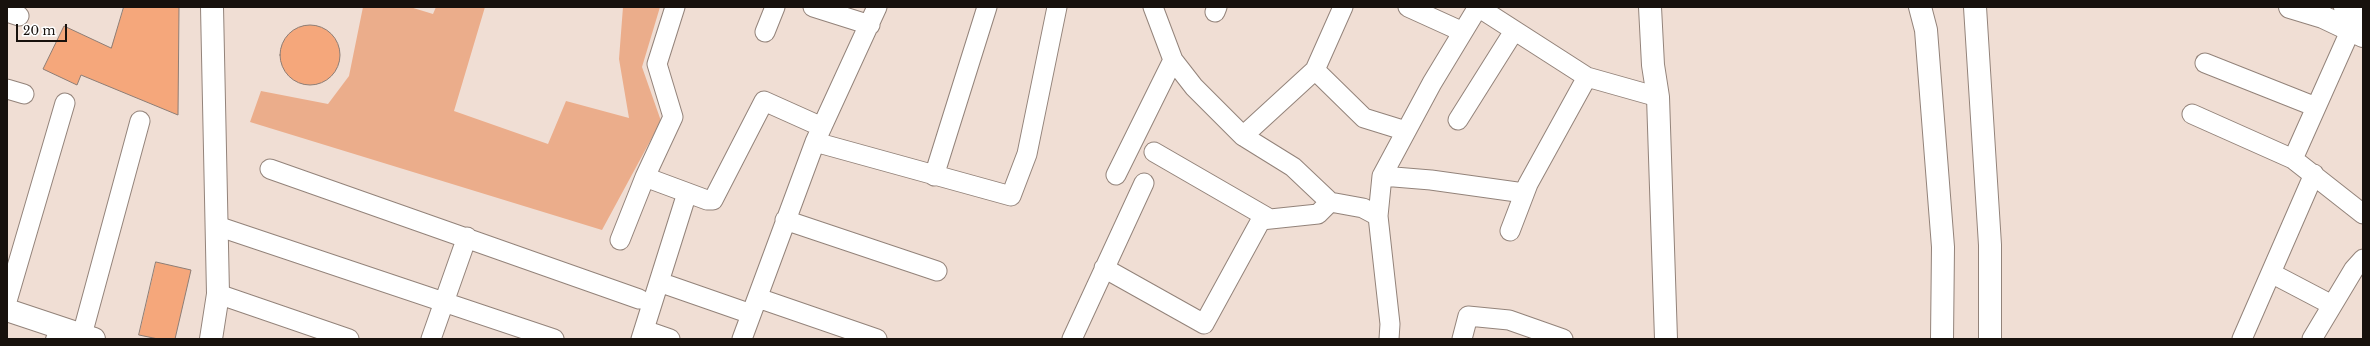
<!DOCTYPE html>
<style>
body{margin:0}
#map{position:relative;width:2370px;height:346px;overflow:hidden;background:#f0ded4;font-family:"Libre Baskerville",serif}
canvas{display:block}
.frame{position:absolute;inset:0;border:8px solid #17110d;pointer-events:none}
.scale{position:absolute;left:16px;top:24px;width:51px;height:18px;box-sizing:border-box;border:2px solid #17110d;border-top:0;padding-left:5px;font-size:12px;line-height:14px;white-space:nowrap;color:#17110d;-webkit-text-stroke:3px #fff;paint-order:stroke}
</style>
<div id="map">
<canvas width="2370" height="346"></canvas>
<div class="frame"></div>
<div class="scale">20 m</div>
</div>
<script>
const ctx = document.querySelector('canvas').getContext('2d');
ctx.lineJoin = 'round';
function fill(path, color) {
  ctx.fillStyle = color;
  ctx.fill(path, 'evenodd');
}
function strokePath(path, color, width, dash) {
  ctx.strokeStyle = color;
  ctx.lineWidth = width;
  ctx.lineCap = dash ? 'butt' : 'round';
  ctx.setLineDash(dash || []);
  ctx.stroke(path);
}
fill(new Path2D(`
 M 363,7 L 410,7 L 433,14 L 436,7 L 485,7 L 454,111 L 548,144 L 566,101 L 629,118 L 619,59 L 623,7 L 660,7 L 642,67 L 661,121 L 602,230 L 250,122 L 261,91 L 328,104 L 349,76 Z`), '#ebad8b');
const building = new Path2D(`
 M 124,7 L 179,7 L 178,115 L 81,75 L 77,85 L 43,69 L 64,26 L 111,48 Z
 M280 55a30 30 0 1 1 60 0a30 30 0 1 1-60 0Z
 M 156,262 L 191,270 L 175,339 L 158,339 L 139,335 Z`);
fill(building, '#f5a77b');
strokePath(building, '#8d7d75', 1);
const service = new Path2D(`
 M 51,339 L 56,326`);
const minor = new Path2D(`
 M 813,7 L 870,25
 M 1153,7 L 1173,60 L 1194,87 L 1243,136 L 1293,167 L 1330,202 L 1363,208 L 1378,216 L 1390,324 L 1389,339
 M 1408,7 L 1463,32
 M 1478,7 L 1587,77 L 1658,97
 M 7,12 L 19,16
 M 1215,12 L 1217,7
 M 765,32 L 775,7
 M 2205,63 L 2316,107
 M 1315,70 L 1364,118 L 1406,131
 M 7,89 L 24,94
 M 2192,114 L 2293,159 L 2363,214
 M 1458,120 L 1514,31
 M 1243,136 L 1315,70 L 1343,7
 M 815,142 L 1011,196 L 1027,154 L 1057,7
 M 1154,152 L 1270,219
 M 2293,159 L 2351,29
 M 270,169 L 639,299
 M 1116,175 L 1173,60
 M 934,176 L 987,7
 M 1382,176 L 1431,180 L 1524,193
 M 645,177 L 707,200 L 713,200 L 764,101 L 822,127
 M 1378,216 L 1382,176 L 1432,83 L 1478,7
 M 785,220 L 937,271
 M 217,226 L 554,339
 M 1510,231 L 1528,184 L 1587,77
 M 620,240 L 645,177 L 673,117 L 657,64 L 675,7
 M 1104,268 L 1204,324 L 1261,220 L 1318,214 L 1330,202
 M 2271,273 L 2332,305
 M 659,282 L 751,314
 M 218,294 L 349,339
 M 758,298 L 877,339
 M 7,301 L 65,103
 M 644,330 L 670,339
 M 82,335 L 140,121
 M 431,339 L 467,237
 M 641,339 L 687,193
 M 742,339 L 815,142 L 877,7
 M 1072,339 L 1144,183
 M 1462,339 L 1468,316 L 1509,320 L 1563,339
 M 2242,339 L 2314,174
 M 2312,339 L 2354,269 L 2363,259`);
const tertiary = new Path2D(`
 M 1650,7 L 1653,65 L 1658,97 L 1666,339
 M 2290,7 L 2323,17 L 2363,36
 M 2345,7 L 2363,17
 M 7,310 L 94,339
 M 211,339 L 218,294 L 212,7`);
const secondary = new Path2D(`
 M 1920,7 L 1926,30 L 1943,247 L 1942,339
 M 1975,7 L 1990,245 L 1990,339`);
strokePath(service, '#93837a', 12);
strokePath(minor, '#93837a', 21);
strokePath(tertiary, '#93837a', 24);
strokePath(secondary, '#93837a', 24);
strokePath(service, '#fff', 10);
strokePath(minor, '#fff', 19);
strokePath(tertiary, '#fff', 22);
strokePath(secondary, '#fff', 22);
</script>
